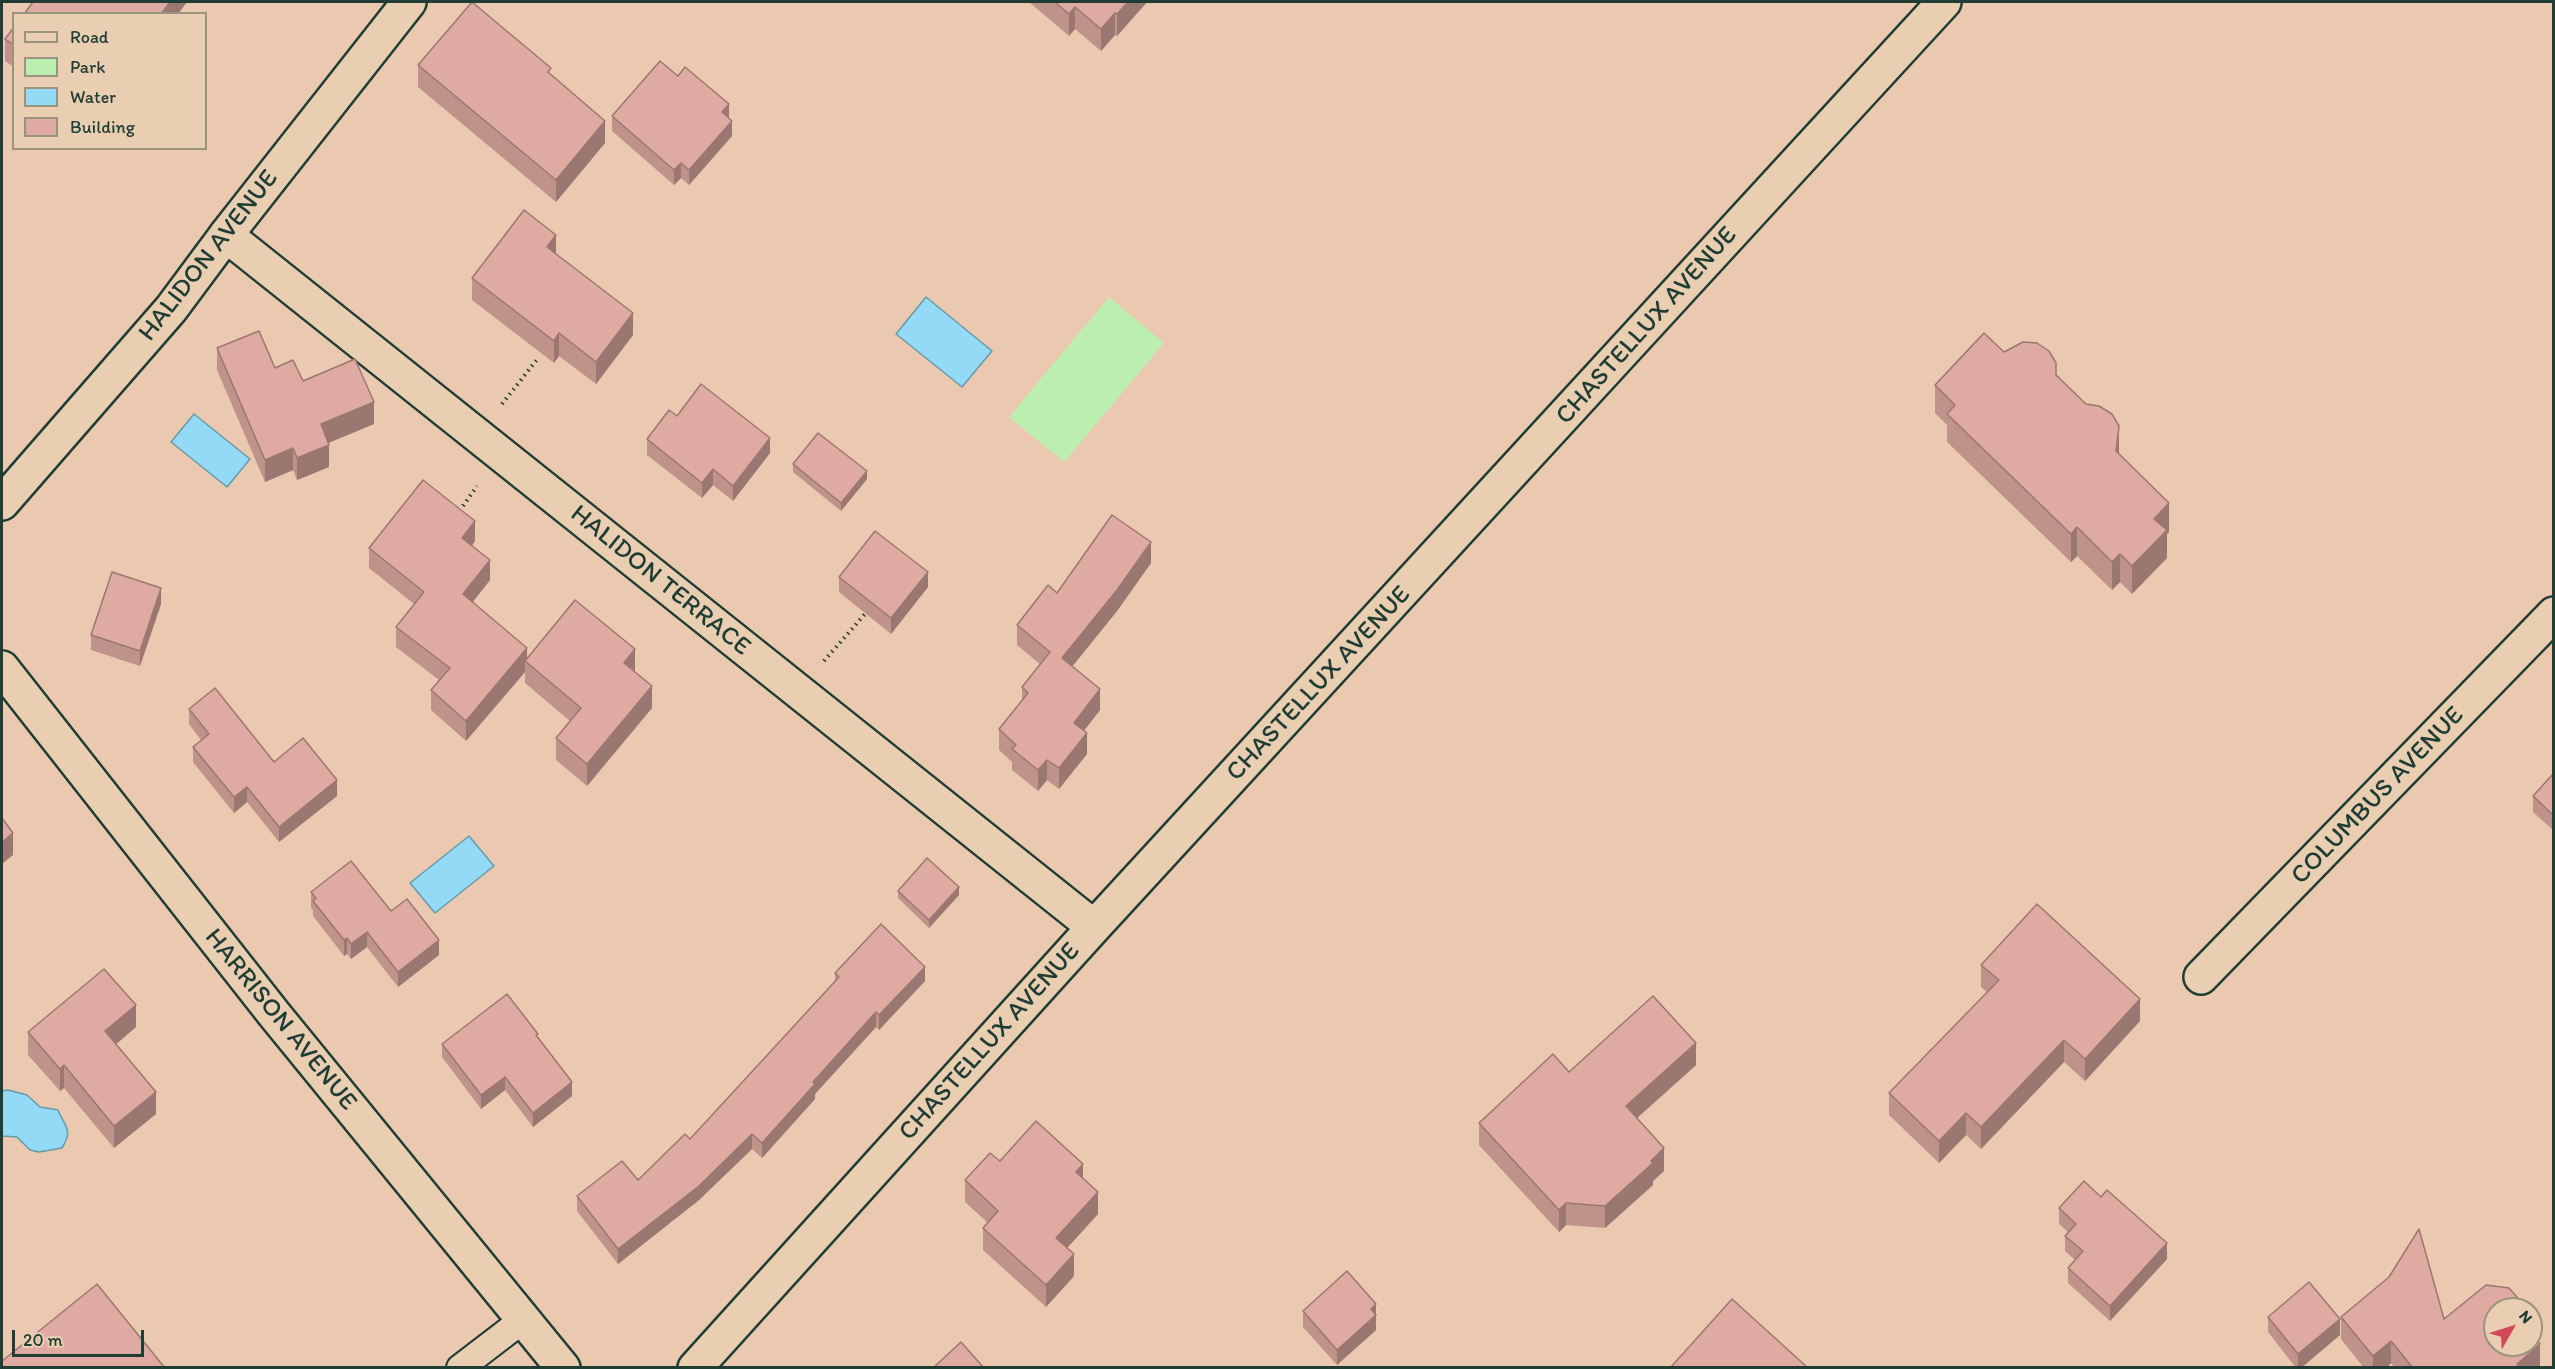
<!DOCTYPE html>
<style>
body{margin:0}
#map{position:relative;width:2555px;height:1369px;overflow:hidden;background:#ebc9b0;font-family:Itim,sans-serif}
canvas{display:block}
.frame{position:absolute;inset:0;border:3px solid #1f3d34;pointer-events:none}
.legend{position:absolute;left:12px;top:12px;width:195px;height:138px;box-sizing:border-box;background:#eaceb1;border:2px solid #99947f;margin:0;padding:8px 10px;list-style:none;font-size:18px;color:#1f3d34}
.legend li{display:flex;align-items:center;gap:12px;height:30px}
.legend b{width:30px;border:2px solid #99947f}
.north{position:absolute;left:2483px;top:1297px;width:60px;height:60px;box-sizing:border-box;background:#eaceb1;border:2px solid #99947f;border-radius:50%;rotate:51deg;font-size:16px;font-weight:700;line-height:24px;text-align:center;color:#1f3d34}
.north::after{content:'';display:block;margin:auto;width:21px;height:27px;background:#d1495b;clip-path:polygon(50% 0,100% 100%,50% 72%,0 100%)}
.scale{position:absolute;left:12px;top:1330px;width:132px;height:27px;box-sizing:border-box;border:3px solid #1f3d34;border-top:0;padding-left:8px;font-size:18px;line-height:21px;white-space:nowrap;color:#1f3d34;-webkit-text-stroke:4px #eaceb1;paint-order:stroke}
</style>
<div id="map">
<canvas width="2555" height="1369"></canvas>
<div class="frame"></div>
<ul class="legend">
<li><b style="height:8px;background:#eaceb1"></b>Road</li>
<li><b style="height:16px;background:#bcefaf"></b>Park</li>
<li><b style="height:16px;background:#94d9f6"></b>Water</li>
<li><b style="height:16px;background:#deaaa1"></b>Building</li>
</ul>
<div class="north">N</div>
<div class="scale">20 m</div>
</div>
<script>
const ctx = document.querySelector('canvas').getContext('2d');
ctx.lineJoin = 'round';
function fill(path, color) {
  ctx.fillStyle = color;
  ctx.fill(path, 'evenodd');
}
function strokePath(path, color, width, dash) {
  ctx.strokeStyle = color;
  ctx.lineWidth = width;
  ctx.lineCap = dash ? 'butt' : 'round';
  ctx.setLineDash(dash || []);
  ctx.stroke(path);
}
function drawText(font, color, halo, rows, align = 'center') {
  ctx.font = font + ' Itim,sans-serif';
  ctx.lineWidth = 4.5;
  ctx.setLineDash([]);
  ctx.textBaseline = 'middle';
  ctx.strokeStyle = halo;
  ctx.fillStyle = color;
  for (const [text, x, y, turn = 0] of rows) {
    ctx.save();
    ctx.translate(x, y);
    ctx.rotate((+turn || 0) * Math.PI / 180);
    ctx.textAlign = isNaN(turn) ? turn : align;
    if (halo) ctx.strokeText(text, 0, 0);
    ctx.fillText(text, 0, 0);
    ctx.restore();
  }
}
fill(new Path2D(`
 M 1109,297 L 1164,343 L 1064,462 L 1009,417 Z`), '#bcefaf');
const water = new Path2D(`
 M 926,297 L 992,351 L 962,387 L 896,334 Z
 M 194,414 L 250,459 L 227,487 L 171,442 Z
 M 469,836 L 494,866 L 435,913 L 410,883 Z
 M 8,1090 L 27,1095 L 40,1107 L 58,1110 C 64,1126 74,1129 62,1148 L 39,1152 L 30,1150 L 17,1137 L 2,1136 L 2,1091 Z`);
fill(water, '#94d9f6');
strokePath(water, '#659ba8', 1.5);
const service = new Path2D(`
 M 460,1368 L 524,1319`);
const minor = new Path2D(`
 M 226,235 L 1094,927
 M 2201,977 L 2554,614
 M 695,1368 L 1094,927 L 1944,2`);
const tertiary = new Path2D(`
 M 2,668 L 274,1014 L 563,1368`);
const secondary = new Path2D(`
 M 2,503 L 171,309 L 226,235 L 409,2`);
strokePath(service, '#1f3d34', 30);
strokePath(minor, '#1f3d34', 38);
strokePath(tertiary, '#1f3d34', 38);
strokePath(secondary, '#1f3d34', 38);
strokePath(new Path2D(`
 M 502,404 L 539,357
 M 463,506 L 477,486
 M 824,661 L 865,614`), '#1f3d34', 4, [1.5, 4.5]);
strokePath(service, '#eaceb1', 26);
strokePath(minor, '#eaceb1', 33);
strokePath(tertiary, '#eaceb1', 33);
strokePath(secondary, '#eaceb1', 33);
fill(new Path2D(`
 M 1029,2 L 1147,2 L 1117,36 L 1115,35 L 1101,51 L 1075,29 L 1069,36 Z
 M 14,27 L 14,67 L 5,61 L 5,39 Z
 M 418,65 L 551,75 L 605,143 L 556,202 L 418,87 Z
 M 678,76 L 729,118 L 732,136 L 689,185 L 681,178 L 674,185 L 612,131 L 612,116 Z
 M 556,254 L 633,335 L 596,384 L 559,356 L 554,363 L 472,300 L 472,278 Z
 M 217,348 L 275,368 L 303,381 L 374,424 L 328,443 L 329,467 L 297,480 L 293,470 L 265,482 L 217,370 Z
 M 2004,352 L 2056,375 L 2119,454 L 2169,532 L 2167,534 L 2167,558 L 2132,594 L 2120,582 L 2112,590 L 2077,556 L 2071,562 L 1947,442 L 1947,425 L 1935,413 L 1935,385 Z
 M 677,416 L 770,453 L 733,501 L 713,485 L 702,498 L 647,455 L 647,439 Z
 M 793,464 L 867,479 L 841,511 L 793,472 Z
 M 475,541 L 472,546 L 490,580 L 473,602 L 527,657 L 635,672 L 652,708 L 587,786 L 556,760 L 556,738 L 570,721 L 525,683 L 525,672 L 466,741 L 431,710 L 431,690 L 439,680 L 396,647 L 396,627 L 414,604 L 369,568 L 369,548 Z
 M 1151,563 L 1117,611 L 1072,667 L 1100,710 L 1084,731 L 1087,754 L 1059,789 L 1047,780 L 1038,791 L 1012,770 L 1012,762 L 999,750 L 999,729 L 1022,701 L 1022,687 L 1040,664 L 1017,645 L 1017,625 L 1057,593 Z
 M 839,577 L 928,587 L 891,634 L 839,592 Z
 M 161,604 L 140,666 L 91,650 L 91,635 Z
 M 189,709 L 274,762 L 337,796 L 279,842 L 247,802 L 234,813 L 193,762 L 193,747 L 201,740 L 189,724 Z
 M 2553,774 L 2553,830 L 2533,812 L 2533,796 Z
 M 898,891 L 959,895 L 929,928 L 898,898 Z
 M 311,892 L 391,911 L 439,955 L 398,987 L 367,947 L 351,959 L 347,954 L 344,956 L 313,916 L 313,910 L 311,908 Z
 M 1981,965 L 2140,1021 L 2085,1081 L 2064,1062 L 1981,1149 L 1966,1135 L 1939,1163 L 1889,1115 L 1889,1093 L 1987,992 L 1981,987 Z
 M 835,973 L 925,981 L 879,1030 L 876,1027 L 815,1094 L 815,1099 L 762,1158 L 752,1149 L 699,1200 L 618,1264 L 577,1211 L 577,1196 L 638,1180 L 690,1139 L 835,982 Z
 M 136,1027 L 115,1044 L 156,1114 L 114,1148 L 64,1088 L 60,1091 L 28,1055 L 28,1032 Z
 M 538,1038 L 572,1096 L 533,1127 L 505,1090 L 481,1109 L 442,1057 L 442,1044 Z
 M 1696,1065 L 1637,1118 L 1664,1171 L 1653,1181 L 1653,1185 L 1605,1228 L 1566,1225 L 1559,1232 L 1479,1145 L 1479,1123 L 1569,1072 Z
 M 1000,1161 L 1083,1178 L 1098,1214 L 1067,1248 L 1074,1276 L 1046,1307 L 983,1250 L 983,1228 L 988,1223 L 965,1202 L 965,1180 Z
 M 2059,1208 L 2167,1259 L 2110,1321 L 2068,1283 L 2068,1268 L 2075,1260 L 2065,1251 L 2065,1236 L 2068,1232 L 2059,1224 Z
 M 2419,1229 L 2444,1319 L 2486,1285 L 2509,1288 L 2522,1303 L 2522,1309 L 2495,1309 L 2495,1345 L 2531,1345 L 2531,1333 L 2540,1344 L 2540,1366 L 2539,1368 L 2395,1368 L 2391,1363 L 2386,1368 L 2364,1368 L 2341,1339 L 2341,1317 L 2389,1277 Z
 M 1376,1304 L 1376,1330 L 1337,1365 L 1303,1327 L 1303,1311 Z
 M 2268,1317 L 2340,1335 L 2301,1368 L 2296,1368 L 2268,1332 Z`), '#bf928a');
fill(new Path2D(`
 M 170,2 L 187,2 L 178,14 L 161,14 Z
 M 1128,2 L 1147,2 L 1117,36 L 1117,14 Z
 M 1075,7 L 1075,29 L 1069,36 L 1069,14 Z
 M 1115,13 L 1115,35 L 1101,51 L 1101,29 Z
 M 729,104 L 729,120 L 722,112 Z
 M 605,121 L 605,143 L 556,202 L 556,180 Z
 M 732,121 L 732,136 L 689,185 L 689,170 Z
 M 681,163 L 681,178 L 674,185 L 674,170 Z
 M 556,235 L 556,257 L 547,247 Z
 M 633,313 L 633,335 L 596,384 L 596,362 Z
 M 559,333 L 559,356 L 554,363 L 554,341 Z
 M 374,402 L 374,424 L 321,446 L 321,424 Z
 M 2119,426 L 2119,454 L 2116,451 Z
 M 770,438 L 770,453 L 733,501 L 733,486 Z
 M 329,445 L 329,467 L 297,480 L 297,458 Z
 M 293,448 L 293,470 L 265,482 L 265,460 Z
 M 713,469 L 713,485 L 702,498 L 702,483 Z
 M 867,471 L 867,479 L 841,511 L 841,503 Z
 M 2169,503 L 2169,532 L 2167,534 L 2167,558 L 2132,594 L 2132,566 L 2154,519 Z
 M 475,521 L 475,541 L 462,558 L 462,538 Z
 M 2077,527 L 2077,556 L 2071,562 L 2071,534 Z
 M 1151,542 L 1151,563 L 1117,611 L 1062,679 L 1062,658 Z
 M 2120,554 L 2120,582 L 2112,590 L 2112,562 Z
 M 490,560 L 490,580 L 463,614 L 463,594 Z
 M 928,572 L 928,587 L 891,634 L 891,618 Z
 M 161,588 L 161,604 L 140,666 L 140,651 Z
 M 527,648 L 527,663 L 525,661 L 525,672 L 466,741 L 466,721 Z
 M 635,649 L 635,671 L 624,663 Z
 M 652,686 L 652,708 L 587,786 L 587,764 Z
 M 1100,689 L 1100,710 L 1074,743 L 1074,723 Z
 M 1087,733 L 1087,754 L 1059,789 L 1059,768 Z
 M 1047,760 L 1047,780 L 1038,791 L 1038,770 Z
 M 337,780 L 337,796 L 279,842 L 279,827 Z
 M 247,787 L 247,802 L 234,813 L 234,797 Z
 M 13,833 L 13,855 L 2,864 L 2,842 Z
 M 959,887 L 959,895 L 929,928 L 929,920 Z
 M 367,932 L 367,947 L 351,959 L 351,944 Z
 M 347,938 L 347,954 L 344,956 L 344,940 Z
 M 439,940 L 439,955 L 398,987 L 398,972 Z
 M 925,967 L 925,981 L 879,1030 L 879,1015 Z
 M 2140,999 L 2140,1021 L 2085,1081 L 2085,1059 Z
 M 136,1005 L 136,1027 L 105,1054 L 105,1031 Z
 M 876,1012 L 876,1027 L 815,1094 L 815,1099 L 762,1158 L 762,1143 L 813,1082 Z
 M 2064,1040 L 2064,1062 L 1981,1149 L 1981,1127 Z
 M 1696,1043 L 1696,1065 L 1626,1128 L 1626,1106 Z
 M 64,1065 L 64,1088 L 60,1091 L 60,1069 Z
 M 505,1077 L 505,1090 L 481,1109 L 481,1095 Z
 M 572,1082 L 572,1096 L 533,1127 L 533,1113 Z
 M 156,1092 L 156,1114 L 114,1148 L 114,1126 Z
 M 1966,1113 L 1966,1135 L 1939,1163 L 1939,1141 Z
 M 752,1134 L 752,1149 L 699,1200 L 618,1264 L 618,1249 Z
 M 1664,1148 L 1664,1171 L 1653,1181 L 1653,1185 L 1605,1228 L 1605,1206 Z
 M 1083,1164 L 1083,1186 L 1076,1172 Z
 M 1098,1192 L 1098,1214 L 1056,1260 L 1056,1238 Z
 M 1566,1203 L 1566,1225 L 1559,1232 L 1559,1210 Z
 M 2167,1243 L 2167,1259 L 2110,1321 L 2110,1306 Z
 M 1074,1254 L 1074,1276 L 1046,1307 L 1046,1285 Z
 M 1376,1304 L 1376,1330 L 1337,1365 L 1337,1350 L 1371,1309 Z
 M 2340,1319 L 2340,1335 L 2301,1368 L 2298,1368 L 2298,1354 Z
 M 2391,1341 L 2391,1363 L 2386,1368 L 2373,1368 L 2373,1356 Z
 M 2540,1344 L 2540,1366 L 2539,1368 L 2517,1368 L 2517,1364 Z`), '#9b7771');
const building = new Path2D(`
 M 33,2 L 170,2 L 161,14 L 24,14 Z
 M 472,2 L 551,68 L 548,72 L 605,121 L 556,180 L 418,65 Z
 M 1055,2 L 1128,2 L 1117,14 L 1115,13 L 1101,29 L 1075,7 L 1069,14 Z
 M 14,27 L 14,45 L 5,39 Z
 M 660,61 L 678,76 L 685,67 L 729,104 L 722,112 L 732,121 L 689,170 L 681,163 L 674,170 L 612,116 Z
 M 524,210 L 556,235 L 547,247 L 633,313 L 596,362 L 559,333 L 554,341 L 472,278 Z
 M 259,331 L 275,368 L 293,360 L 303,381 L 355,359 L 374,402 L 321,424 L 329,445 L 297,458 L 293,448 L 265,460 L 217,348 Z
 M 1984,333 L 2004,352 L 2023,342 L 2037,343 L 2049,351 L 2056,363 L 2056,375 L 2086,404 L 2099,406 L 2112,414 L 2119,426 L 2116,451 L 2169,503 L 2154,519 L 2167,530 L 2132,566 L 2120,554 L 2112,562 L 2077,527 L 2071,534 L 1947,414 L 1955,405 L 1935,385 Z
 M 701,384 L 770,438 L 733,486 L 713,469 L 702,483 L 647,439 L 669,410 L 677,416 Z
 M 818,433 L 867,471 L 841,503 L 793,464 Z
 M 423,480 L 475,521 L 462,538 L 490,560 L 463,594 L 527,648 L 466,721 L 431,690 L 450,668 L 396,627 L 424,592 L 369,548 Z
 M 1112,515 L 1151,542 L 1117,590 L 1062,658 L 1100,689 L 1074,723 L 1087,733 L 1059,768 L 1047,760 L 1038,770 L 1012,749 L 1016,745 L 999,729 L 1028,693 L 1022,687 L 1050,652 L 1017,625 L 1048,585 L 1057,593 Z
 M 875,531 L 928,572 L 891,618 L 839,577 Z
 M 112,572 L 161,588 L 140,651 L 91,635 Z
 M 575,600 L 635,649 L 624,663 L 652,686 L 587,764 L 556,738 L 581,708 L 525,661 Z
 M 215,688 L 274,762 L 303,738 L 337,780 L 279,827 L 247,787 L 234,797 L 193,747 L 209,734 L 189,709 Z
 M 2553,774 L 2553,815 L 2533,796 Z
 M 2,818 L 13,833 L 2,842 Z
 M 927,858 L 959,887 L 929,920 L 898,891 Z
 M 351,861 L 391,911 L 407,899 L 439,940 L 398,972 L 367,932 L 351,944 L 347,938 L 344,940 L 313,901 L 316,898 L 311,892 Z
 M 2037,904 L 2140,999 L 2085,1059 L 2064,1040 L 1981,1127 L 1966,1113 L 1939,1141 L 1889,1093 L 1999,980 L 1981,965 Z
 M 881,924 L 925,967 L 879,1015 L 876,1012 L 813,1082 L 815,1084 L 762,1143 L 752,1134 L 699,1186 L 618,1249 L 577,1196 L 622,1161 L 638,1180 L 685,1134 L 690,1139 L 839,977 L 835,973 Z
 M 104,969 L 136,1005 L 105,1031 L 156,1092 L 114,1126 L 64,1065 L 60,1069 L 28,1032 Z
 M 507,994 L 538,1034 L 536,1035 L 572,1082 L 533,1113 L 505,1077 L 481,1095 L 442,1044 Z
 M 1653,996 L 1696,1043 L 1626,1106 L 1664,1148 L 1651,1161 L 1653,1163 L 1605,1206 L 1566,1203 L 1559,1210 L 1479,1123 L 1553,1054 L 1569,1072 Z
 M 1036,1121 L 1083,1164 L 1076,1172 L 1098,1192 L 1056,1238 L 1074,1254 L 1046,1285 L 983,1228 L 998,1211 L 965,1180 L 990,1153 L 1000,1161 Z
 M 2084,1181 L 2101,1197 L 2107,1190 L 2167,1243 L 2110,1306 L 2068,1268 L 2083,1251 L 2065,1236 L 2076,1224 L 2059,1208 Z
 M 2419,1229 L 2444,1319 L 2486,1285 L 2509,1288 L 2522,1303 L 2521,1309 L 2495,1309 L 2495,1345 L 2531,1345 L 2531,1333 L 2540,1344 L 2517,1364 L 2520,1368 L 2413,1368 L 2391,1341 L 2373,1356 L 2341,1317 L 2389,1277 Z
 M 1347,1271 L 1376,1304 L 1371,1309 L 1376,1315 L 1337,1350 L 1303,1311 Z
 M 2309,1282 L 2340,1319 L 2298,1354 L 2268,1317 Z
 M 97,1284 L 165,1368 L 2,1368 L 2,1361 Z
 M 1732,1299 L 1808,1368 L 1670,1368 Z
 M 961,1342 L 984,1368 L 933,1368 Z`);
fill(building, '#deaaa1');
strokePath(building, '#9b7771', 1.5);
drawText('26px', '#1f3d34', '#eaceb1', [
 ["HALIDON AVENUE",209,256,-52],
 ["CHASTELLUX AVENUE",1647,326,-48],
 ["HALIDON TERRACE",660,581,39],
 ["CHASTELLUX AVENUE",1319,684,-47],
 ["COLUMBUS AVENUE",2378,796,-46],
 ["HARRISON AVENUE",280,1020,51],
 ["CHASTELLUX AVENUE",990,1042,-48]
]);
</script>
